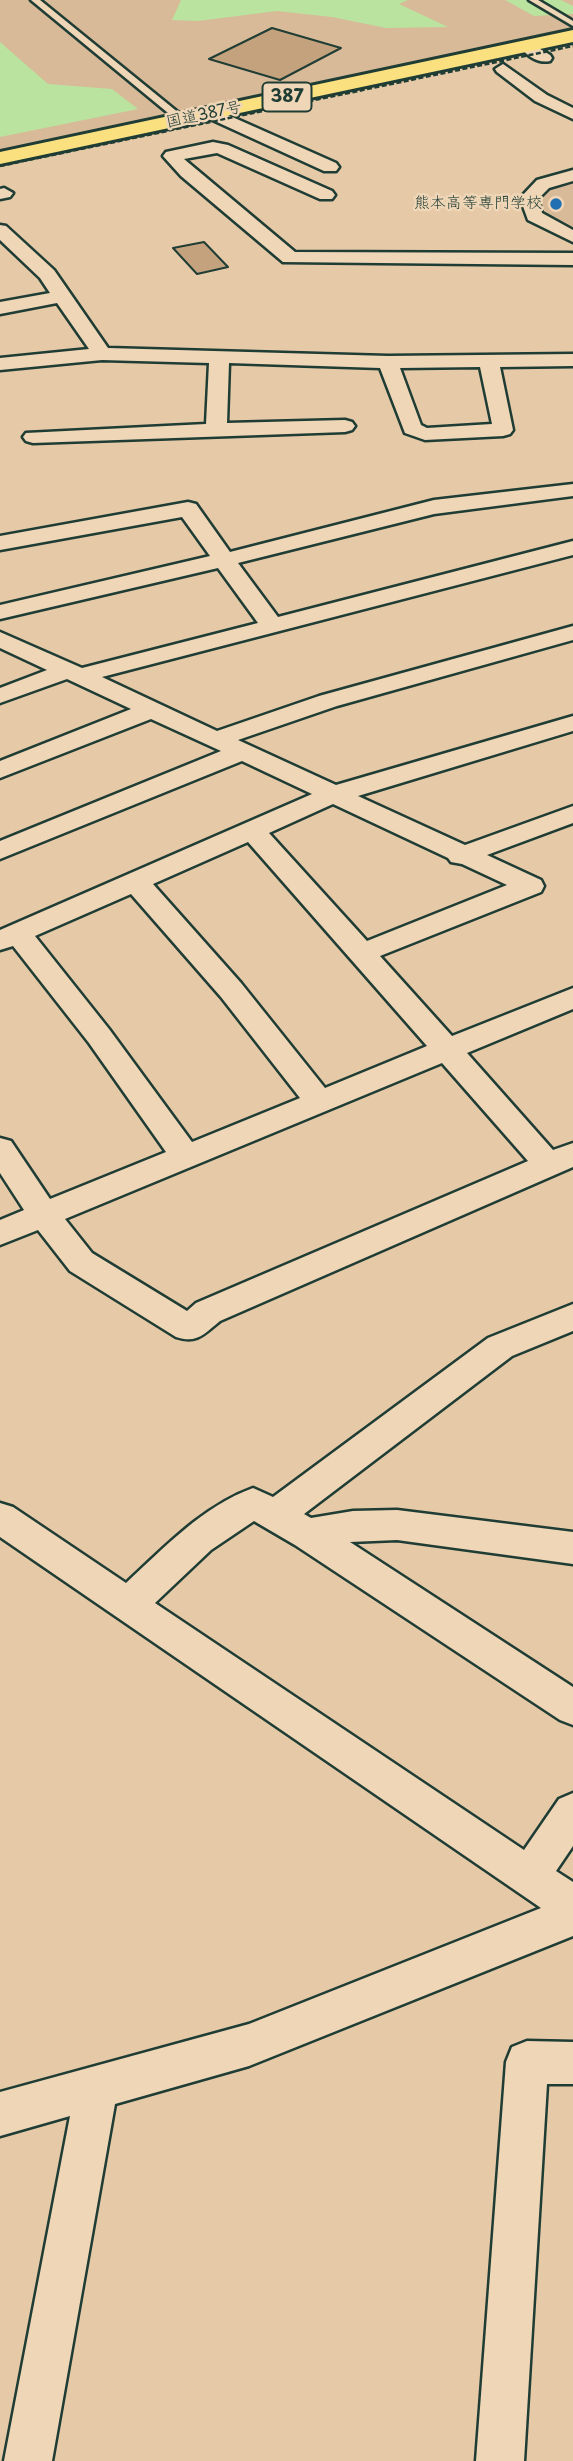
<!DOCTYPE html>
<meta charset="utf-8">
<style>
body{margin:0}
canvas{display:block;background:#e6c9a7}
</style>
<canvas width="573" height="2461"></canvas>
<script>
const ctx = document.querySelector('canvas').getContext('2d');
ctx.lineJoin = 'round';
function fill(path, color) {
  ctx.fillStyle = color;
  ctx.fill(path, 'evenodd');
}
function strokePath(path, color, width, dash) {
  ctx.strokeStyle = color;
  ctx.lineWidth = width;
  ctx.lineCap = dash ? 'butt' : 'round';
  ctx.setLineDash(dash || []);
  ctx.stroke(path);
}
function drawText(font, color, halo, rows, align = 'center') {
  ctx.font = font + ' "Playpen Sans","Klee One",sans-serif';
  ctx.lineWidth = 5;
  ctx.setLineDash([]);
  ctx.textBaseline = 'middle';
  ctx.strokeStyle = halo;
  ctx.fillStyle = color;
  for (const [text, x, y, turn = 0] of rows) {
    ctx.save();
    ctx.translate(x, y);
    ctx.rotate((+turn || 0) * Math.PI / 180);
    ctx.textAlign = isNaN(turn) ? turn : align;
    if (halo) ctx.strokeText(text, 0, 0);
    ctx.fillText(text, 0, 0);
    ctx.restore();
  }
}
fill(new Path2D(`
 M 0,0 L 573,0 L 573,31 L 0,150 Z
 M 573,179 L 573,232 L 557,225 L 539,209 L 540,199 L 553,187 Z`), '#d8ba98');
fill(new Path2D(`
 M 181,0 L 408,0 L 399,4 L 448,27 L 386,28 L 332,17 L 277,11 L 198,21 L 172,20 Z
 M 505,0 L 561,0 L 573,6 L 573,14 L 534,16 Z
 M 0,42 L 48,84 L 112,89 L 138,109 L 0,137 Z`), '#bae39f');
const building = new Path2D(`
 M 272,28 L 341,48 L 280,80 L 209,59 Z
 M 204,242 L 228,267 L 197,274 L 173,248 Z`);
fill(building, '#c4a27d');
strokePath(building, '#1f3d34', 2);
const service = new Path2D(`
 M 31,0 L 40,0 L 185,118 L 185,122 L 179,122 Z
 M 529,0 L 538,0 L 573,21 L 573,26 Z`);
const minor = new Path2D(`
 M 527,41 L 550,55 L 552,58 L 550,61 C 538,64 526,55 519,46 L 521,43 Z
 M 503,64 L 547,95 L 573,108 L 573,119 L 535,101 L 497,72 L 495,69 Z
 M 212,108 L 336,163 L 339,167 L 336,171 L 324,171 L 206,117 L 204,113 Z
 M 213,142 L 228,145 L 332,191 L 335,195 L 332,199 L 320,199 L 217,153 L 184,159 L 295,252 L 573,253 L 573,265 L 283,262 L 181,176 L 163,156 L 166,152 Z
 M 573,170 L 573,181 L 549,188 L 538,199 L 542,213 L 573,230 L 573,242 L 528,220 L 520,198 L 537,180 Z
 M 4,188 L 13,193 L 10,197 L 0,199 L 0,189 Z
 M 0,225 L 6,226 L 54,270 L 108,348 L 388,356 L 573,354 L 573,366 L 500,367 L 513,430 L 510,434 L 503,436 L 425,440 L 405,433 L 380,368 L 229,363 L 227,423 L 345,420 L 352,422 L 355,426 L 352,430 L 345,432 L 33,443 L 26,441 L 23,437 L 26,433 L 206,424 L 209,363 L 102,360 L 0,370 L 0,358 L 89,349 L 57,303 L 0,314 L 0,302 L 50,293 L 40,278 L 0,240 ZM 480,367 L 492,424 L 427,428 L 421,425 L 400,368 Z
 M 573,484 L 573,496 L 434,514 L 238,563 L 278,617 L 573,541 L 573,555 L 102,677 L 217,731 L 319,696 L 573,626 L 573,640 L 337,706 L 238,740 L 336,785 L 573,716 L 573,731 L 358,796 L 465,845 L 573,806 L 573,823 L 487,855 L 541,880 L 544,886 L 541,892 L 380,956 L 452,1036 L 573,988 L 573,1009 L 467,1053 L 553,1150 L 573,1143 L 573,1167 L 220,1321 C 204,1334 197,1344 176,1337 L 70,1271 L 38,1230 L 0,1245 L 0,1220 L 24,1210 L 0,1173 L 0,1138 L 11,1141 L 50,1199 L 166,1152 L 89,1043 L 13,946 L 0,950 L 0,930 L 312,794 L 242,761 L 0,859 L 0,841 L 221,751 L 151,719 L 0,778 L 0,761 L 131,709 L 67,679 L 0,703 L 0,688 L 47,670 L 0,648 L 0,632 L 82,668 L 258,623 L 218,568 L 0,619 L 0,605 L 210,556 L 182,517 L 0,550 L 0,536 L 188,502 L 196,504 L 230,552 L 434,500 ZM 333,804 L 448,858 L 451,862 L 462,864 L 507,885 L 367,941 L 269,833 ZM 248,842 L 427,1046 L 325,1088 L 241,983 L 153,884 ZM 131,894 L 221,997 L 300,1098 L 192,1142 L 109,1029 L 35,936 ZM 442,1063 L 528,1161 L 196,1303 L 187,1311 L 92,1253 L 65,1219 Z
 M 573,1304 L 573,1331 L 512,1356 L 304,1514 L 311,1518 L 353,1511 L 397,1510 L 573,1532 L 573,1564 L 397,1540 L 350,1542 L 573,1687 L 573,1725 L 560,1720 L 295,1545 L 254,1521 L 211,1550 L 155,1603 L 524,1850 L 559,1799 L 573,1793 L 573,1846 L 556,1871 L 573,1882 L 573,1936 L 249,2066 L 115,2104 L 52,2461 L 4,2461 L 70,2116 L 0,2136 L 0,2092 L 249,2024 L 541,1908 L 0,1537 L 0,1503 L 13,1507 L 126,1583 C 164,1548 203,1506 253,1488 L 273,1497 L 488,1338 Z
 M 527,2041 L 573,2042 L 573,2084 L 547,2084 L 524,2461 L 476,2461 L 506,2062 L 512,2047 Z`);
const trunk = new Path2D(`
 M 573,30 L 573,42 L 0,164 L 0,152 Z`);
strokePath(service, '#1f3d34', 5);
strokePath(minor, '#1f3d34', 5);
strokePath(trunk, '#1f3d34', 6);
fill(service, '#efd6b7');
fill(minor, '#efd6b7');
fill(trunk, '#fbe080');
strokePath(new Path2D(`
 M 0,166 L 573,46`), '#1f3d34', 2.5, [5, 2.5]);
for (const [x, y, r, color] of [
 [556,204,7,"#1f6fb2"]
]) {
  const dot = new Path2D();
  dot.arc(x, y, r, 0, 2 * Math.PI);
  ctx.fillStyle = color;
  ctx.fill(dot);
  strokePath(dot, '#efd6b7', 2.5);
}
drawText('16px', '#1f3d34', '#efd6b7', [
 ["国道387号",204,115,-12]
]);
drawText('16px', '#1f3d34', '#efd6b7', [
 ["熊本高等専門学校",542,204]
], 'right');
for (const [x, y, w] of [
 [287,97,49]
]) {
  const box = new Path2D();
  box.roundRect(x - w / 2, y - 14.5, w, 29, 5);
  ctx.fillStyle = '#efd6b7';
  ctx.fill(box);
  strokePath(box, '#1f3d34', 2);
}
drawText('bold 18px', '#1f3d34', null, [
 ["387",287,97]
]);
</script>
